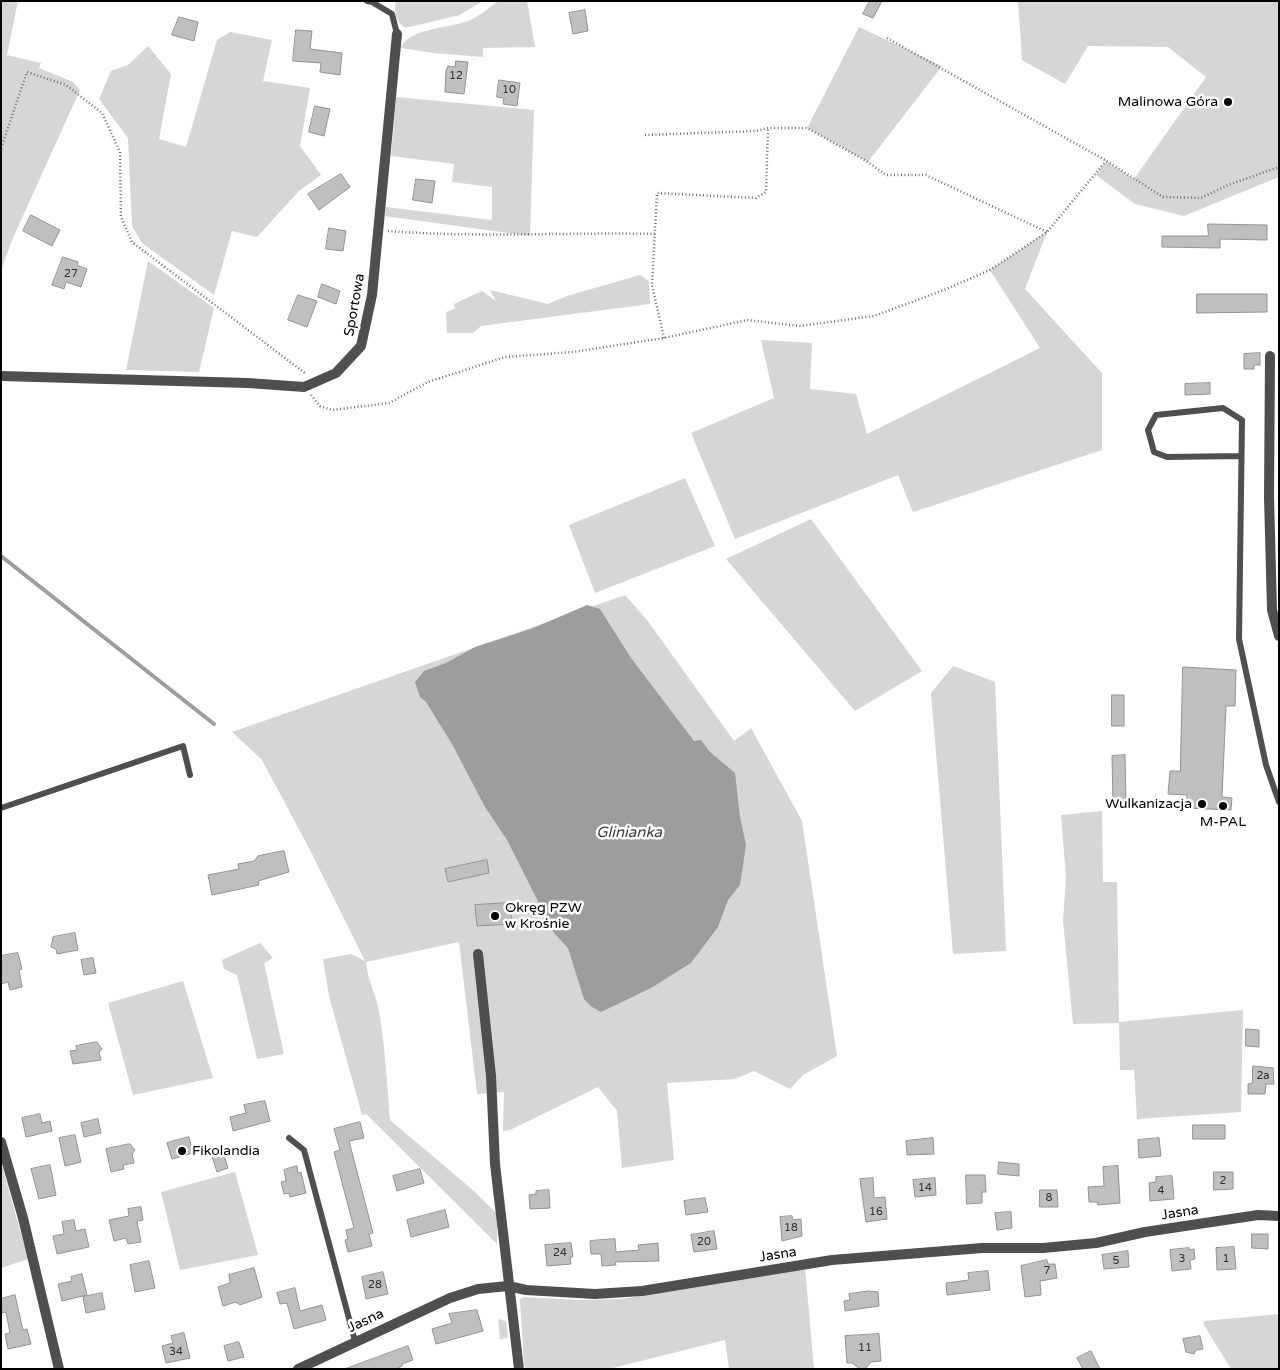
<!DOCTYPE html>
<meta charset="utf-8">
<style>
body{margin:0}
#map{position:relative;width:1280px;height:1370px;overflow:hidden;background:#fff;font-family:"Varela Round",sans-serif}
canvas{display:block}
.frame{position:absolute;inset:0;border:2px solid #000;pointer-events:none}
</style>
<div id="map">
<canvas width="1280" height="1370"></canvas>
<div class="frame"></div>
</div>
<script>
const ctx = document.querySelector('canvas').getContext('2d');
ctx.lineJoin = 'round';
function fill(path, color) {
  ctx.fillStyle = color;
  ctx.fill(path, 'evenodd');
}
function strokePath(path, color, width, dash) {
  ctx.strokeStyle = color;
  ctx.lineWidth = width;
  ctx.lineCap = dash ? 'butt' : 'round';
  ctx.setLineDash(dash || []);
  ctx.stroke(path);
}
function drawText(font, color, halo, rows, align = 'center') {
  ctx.font = font + ' "Varela Round",sans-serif';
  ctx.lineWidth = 5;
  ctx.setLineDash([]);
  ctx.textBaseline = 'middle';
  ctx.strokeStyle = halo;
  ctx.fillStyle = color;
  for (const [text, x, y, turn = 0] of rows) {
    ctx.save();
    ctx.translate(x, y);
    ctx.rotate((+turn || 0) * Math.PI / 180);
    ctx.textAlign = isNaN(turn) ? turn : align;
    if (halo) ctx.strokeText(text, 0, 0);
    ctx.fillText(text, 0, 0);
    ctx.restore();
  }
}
fill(new Path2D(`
 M 1,1 L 18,1 L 7,55 L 41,63 L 39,68 L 73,82 L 80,90 L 13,238 L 1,270 Z
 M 396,1 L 483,1 L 460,15 L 405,28 C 396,22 394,12 396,1 Z
 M 498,1 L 527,1 L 535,47 L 483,48 L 483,57 L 433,53 L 401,48 C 407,29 448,28 465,22 C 477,18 488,9 498,1 Z
 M 1018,1 L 1279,1 L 1279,177 L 1184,216 L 1135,204 L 1096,175 L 1106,161 L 1134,179 L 1206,77 L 1168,47 L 1088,46 L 1065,84 L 1022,60 Z
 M 859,27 L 942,66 L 868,162 L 807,128 Z
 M 230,32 L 272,40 L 263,81 L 310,88 L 300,146 L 321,175 L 299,191 L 257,237 L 232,231 L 214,295 L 142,243 L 132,226 L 128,138 L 99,99 L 111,71 L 128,65 L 148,46 L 171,74 L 159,139 L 186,147 L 217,40 Z
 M 396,97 L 534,110 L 530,236 L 385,216 L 386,207 L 492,220 L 492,187 L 452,182 L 454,164 L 391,156 Z
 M 1047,232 L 1025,289 L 1102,373 L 1102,450 L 913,512 L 898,475 L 735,539 L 691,433 L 774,398 L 761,340 L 812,343 L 810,389 L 856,394 L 867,434 L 1040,348 L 990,270 Z
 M 148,261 L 214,308 L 199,372 L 126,370 Z
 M 640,275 L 649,281 L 650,304 L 481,326 L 473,333 L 447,333 L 446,312 L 455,309 L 454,304 L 482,291 L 496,301 L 490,290 L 548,304 L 567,296 Z
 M 685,478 L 715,546 L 595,593 L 569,525 Z
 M 811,519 L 922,671 L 855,711 L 726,559 Z
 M 625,595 L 647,620 L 734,741 L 751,728 L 802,821 L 837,1056 L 803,1075 L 790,1089 L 754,1071 L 735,1079 L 667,1083 L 674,1160 L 622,1168 L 617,1111 L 598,1087 L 510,1130 L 503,1131 L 504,1092 L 477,1094 L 459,942 L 366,962 C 367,979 376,994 379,1011 C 385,1047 387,1083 390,1120 L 474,1191 L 497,1214 L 497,1244 L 366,1114 L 362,1115 L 329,996 L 323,959 L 351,954 L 365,961 L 311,852 L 262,760 L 232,732 Z
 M 953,666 L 995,682 L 1006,951 L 953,954 L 931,693 Z
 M 1102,811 L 1103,882 L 1117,882 L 1119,1022 L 1243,1010 L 1241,1112 L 1137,1119 L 1134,1070 L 1120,1070 L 1119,1023 L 1073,1024 L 1063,921 L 1066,878 L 1061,815 Z
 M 260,943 L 273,958 L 264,963 L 284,1054 L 257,1059 L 237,975 L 224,969 L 222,960 Z
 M 183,981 L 213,1078 L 133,1095 L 108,1003 Z
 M 1,1162 L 28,1259 L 1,1268 Z
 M 235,1172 L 258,1255 L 180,1270 L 161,1192 Z
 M 805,1267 L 814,1369 L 729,1369 L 725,1340 L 609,1369 L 526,1369 L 524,1365 L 520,1299 L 524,1297 L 579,1300 L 622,1299 Z
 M 1279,1314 L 1279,1369 L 1231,1369 L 1204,1325 L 1204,1321 Z
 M 498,1319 L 506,1321 L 508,1337 L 500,1340 Z`), '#d6d6d6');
fill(new Path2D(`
 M 587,605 L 600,609 L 631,658 L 694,741 L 701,740 L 710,752 L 735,773 L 740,817 L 746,845 L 740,885 L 728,900 L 718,927 L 691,963 L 651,988 L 601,1012 L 592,1007 L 584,999 L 568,948 L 554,933 L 507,840 L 485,807 L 452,744 L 426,702 L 420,697 L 415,682 L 424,671 L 446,663 L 475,647 L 531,629 Z`), '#9d9d9d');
strokePath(new Path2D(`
 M 1,556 L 214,724`), '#9d9d9d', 4);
const building = new Path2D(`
 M 870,1 L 882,1 L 873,18 L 863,14 Z
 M 585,10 L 588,31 L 573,34 L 569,13 Z
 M 179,17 L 198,22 L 194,41 L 172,35 Z
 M 296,30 L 312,31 L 310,49 L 342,53 L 340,75 L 320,72 L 321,63 L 293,61 Z
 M 456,61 L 468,62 L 464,94 L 445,92 L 446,70 L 448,66 L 455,67 Z
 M 499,80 L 520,83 L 517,106 L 503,104 L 504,98 L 497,97 Z
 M 315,106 L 330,109 L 324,136 L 309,132 Z
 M 341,174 L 350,187 L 319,210 L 308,194 Z
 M 416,179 L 435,181 L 432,203 L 413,200 Z
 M 31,215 L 60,230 L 52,246 L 23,231 Z
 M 1208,224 L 1267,225 L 1267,240 L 1220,239 L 1220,248 L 1162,247 L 1162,236 L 1208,236 Z
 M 329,228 L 346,231 L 343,251 L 326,249 Z
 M 63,257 L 78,262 L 77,265 L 87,269 L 81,287 L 66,282 L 64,289 L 52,285 Z
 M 322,284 L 340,291 L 336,304 L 318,297 Z
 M 1197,294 L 1267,294 L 1267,312 L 1197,313 Z
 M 298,295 L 317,301 L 307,327 L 288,320 Z
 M 1260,353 L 1260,365 L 1254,365 L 1254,369 L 1244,369 L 1244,354 Z
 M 1210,383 L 1210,394 L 1185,395 L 1185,384 Z
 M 1183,667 L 1236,670 L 1235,706 L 1226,706 L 1222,797 L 1232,798 L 1231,810 L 1186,808 L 1187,795 L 1168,794 L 1170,771 L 1180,771 Z
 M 1112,695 L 1124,695 L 1124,726 L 1112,726 Z
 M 1125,755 L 1126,803 L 1113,803 L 1112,756 Z
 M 284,851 L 289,872 L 258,881 L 259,885 L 212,895 L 208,875 L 239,869 L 238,864 L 254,861 L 258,856 Z
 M 487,860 L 489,873 L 448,882 L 445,869 Z
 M 510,903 L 512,924 L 477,926 L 475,905 Z
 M 75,933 L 78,950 L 57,954 L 56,949 L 51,947 L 53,937 Z
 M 18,953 L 22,969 L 19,970 L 22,987 L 10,990 L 8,982 L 1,984 L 1,956 Z
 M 93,958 L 96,973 L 84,975 L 81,960 Z
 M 1246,1029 L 1259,1030 L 1259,1047 L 1246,1046 Z
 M 97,1042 L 102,1049 L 99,1052 L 101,1060 L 73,1064 L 70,1051 L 77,1050 L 76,1046 Z
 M 1253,1066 L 1273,1068 L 1274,1084 L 1266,1084 L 1265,1094 L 1248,1094 L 1248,1084 L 1252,1083 Z
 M 265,1101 L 270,1121 L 233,1131 L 230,1117 L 246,1113 L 244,1105 Z
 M 40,1114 L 42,1123 L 50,1121 L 52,1131 L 26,1137 L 22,1118 Z
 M 98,1119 L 101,1133 L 84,1137 L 81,1123 Z
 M 360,1122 L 364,1138 L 349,1141 L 373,1233 L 369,1234 L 372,1246 L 348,1252 L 345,1240 L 348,1239 L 346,1230 L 354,1228 L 334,1152 L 340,1150 L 334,1129 Z
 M 1193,1125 L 1225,1125 L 1225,1139 L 1193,1139 Z
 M 75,1135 L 81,1162 L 65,1166 L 59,1138 Z
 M 189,1137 L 193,1153 L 172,1159 L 167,1143 Z
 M 933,1138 L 934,1154 L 907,1155 L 906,1141 Z
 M 1159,1138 L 1161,1156 L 1139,1158 L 1138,1140 Z
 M 130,1144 L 135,1150 L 132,1154 L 134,1163 L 123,1165 L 124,1169 L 111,1172 L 106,1149 Z
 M 223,1152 L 228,1168 L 217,1172 L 212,1156 Z
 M 999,1162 L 1019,1164 L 1019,1176 L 998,1174 Z
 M 50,1165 L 56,1195 L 39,1199 L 31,1169 Z
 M 297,1166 L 298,1173 L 301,1172 L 306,1193 L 290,1197 L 289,1193 L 284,1194 L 281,1182 L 286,1181 L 284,1170 Z
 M 1118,1166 L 1120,1203 L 1098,1205 L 1097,1202 L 1089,1202 L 1088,1187 L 1104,1186 L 1103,1167 Z
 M 420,1169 L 424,1183 L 397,1191 L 393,1176 Z
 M 1214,1172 L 1233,1172 L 1233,1189 L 1214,1190 Z
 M 966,1175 L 985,1175 L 986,1192 L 982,1192 L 982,1203 L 967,1204 Z
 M 1172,1176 L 1174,1199 L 1150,1201 L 1149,1183 L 1156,1182 L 1156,1177 Z
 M 873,1178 L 874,1198 L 885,1197 L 887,1219 L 866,1222 L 860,1179 Z
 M 935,1178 L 936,1195 L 915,1197 L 913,1180 Z
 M 549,1190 L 550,1208 L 530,1209 L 529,1195 L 536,1194 L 536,1191 Z
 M 1040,1190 L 1057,1190 L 1058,1207 L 1040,1207 Z
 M 705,1198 L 708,1212 L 686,1215 L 684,1201 Z
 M 141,1207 L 143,1220 L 137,1221 L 141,1242 L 128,1244 L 126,1238 L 114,1241 L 109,1220 L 129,1216 L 128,1209 Z
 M 445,1210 L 449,1227 L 411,1237 L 407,1220 Z
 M 1011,1212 L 1012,1228 L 997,1230 L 995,1213 Z
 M 792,1216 L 793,1220 L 801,1219 L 802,1236 L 782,1241 L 780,1217 Z
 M 74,1220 L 76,1231 L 85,1229 L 89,1247 L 57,1254 L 53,1236 L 64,1234 L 62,1222 Z
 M 714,1231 L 717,1249 L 694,1252 L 691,1235 Z
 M 1252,1234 L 1268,1234 L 1268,1249 L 1252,1248 Z
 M 615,1239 L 616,1252 L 639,1250 L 638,1245 L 658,1243 L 659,1261 L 615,1262 L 616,1265 L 602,1266 L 601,1254 L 591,1254 L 590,1241 Z
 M 571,1243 L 573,1257 L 570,1257 L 571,1264 L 547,1266 L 545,1245 Z
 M 1234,1247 L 1236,1269 L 1217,1270 L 1216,1248 Z
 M 1189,1248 L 1189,1250 L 1194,1249 L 1195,1259 L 1190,1260 L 1191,1269 L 1172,1271 L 1170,1250 Z
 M 1128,1251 L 1129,1267 L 1104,1269 L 1102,1255 Z
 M 1047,1260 L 1048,1264 L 1055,1264 L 1057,1278 L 1040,1281 L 1041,1295 L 1025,1297 L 1021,1266 Z
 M 149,1261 L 155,1288 L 135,1292 L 130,1265 Z
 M 254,1268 L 262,1297 L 240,1305 L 236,1302 L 223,1306 L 218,1287 L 230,1283 L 229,1275 Z
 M 988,1271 L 990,1290 L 947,1295 L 946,1283 L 969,1280 L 968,1273 Z
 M 383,1272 L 388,1294 L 366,1299 L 362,1277 Z
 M 82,1274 L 87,1295 L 62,1301 L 58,1284 L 72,1281 L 71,1277 Z
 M 295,1288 L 300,1311 L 322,1305 L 326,1320 L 294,1329 L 287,1303 L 280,1304 L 277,1293 Z
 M 869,1291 L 878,1292 L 879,1306 L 845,1311 L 844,1301 L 850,1300 L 849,1294 Z
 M 102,1293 L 105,1309 L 86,1313 L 83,1297 Z
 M 15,1295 L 23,1330 L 27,1329 L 31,1344 L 8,1349 L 5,1334 L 10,1333 L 6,1312 L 1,1313 L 1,1299 Z
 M 477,1310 L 483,1331 L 436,1344 L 432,1329 L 452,1323 L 449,1314 Z
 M 184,1333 L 190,1358 L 166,1363 L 162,1346 L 173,1343 L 171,1336 Z
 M 879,1334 L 881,1361 L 871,1362 L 865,1369 L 860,1369 L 852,1363 L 847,1363 L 845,1336 Z
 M 1200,1336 L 1203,1349 L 1196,1350 L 1194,1354 L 1186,1352 L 1183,1339 Z
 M 239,1342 L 244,1357 L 228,1361 L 224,1346 Z
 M 408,1346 L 413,1360 L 402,1364 L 402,1366 L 396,1369 L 345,1369 Z
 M 1091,1351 L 1100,1369 L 1083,1369 L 1077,1358 Z`);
fill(building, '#bfbfbf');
strokePath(building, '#939393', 1);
strokePath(new Path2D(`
 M 887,38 L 1105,160 L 1163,197 L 1201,198 L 1228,185 L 1279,167
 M 645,135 L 756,131 L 768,128 L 807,128 L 868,162 L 886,175 L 926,175 L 1047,232
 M 1,148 L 27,72 L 66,85 L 102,113 L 120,152 L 121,217 L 132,242 L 306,374
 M 388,231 C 477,238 566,232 656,234
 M 664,338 L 652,285 L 657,193 L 756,198 L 766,192 L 768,128
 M 311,395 L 320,406 L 332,410 L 389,403 L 428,382 L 505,357 L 573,352 L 664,338 L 747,320 L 800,326 L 874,316 L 944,290 L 990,270 L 1047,232 L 1106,161`), '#717171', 2.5, [1, 2.5]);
strokePath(new Path2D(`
 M 367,1 L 372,2 L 392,14 L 397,34
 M 1241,456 L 1167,457 L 1154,452 L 1148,430 L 1156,415 L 1223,408 L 1242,420 L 1239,639 L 1266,765 L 1279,802
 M 1,808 L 183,746 L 190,775
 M 289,1138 L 304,1150 L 355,1341`), '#4f4f4f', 6);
strokePath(new Path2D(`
 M 1270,356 L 1269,497 L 1272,610 L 1279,636
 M 1,376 L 248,383 L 304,387 L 336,373 L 361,346 L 372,295 L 397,34
 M 478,954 L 491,1076 L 495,1164 L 519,1369
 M 1,1142 L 23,1218 L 59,1369
 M 298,1369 L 450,1298 L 478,1289 L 508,1286 L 526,1290 L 595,1294 L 642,1291 L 832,1260 L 982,1248 L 1043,1248 L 1096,1243 L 1145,1232 L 1258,1215 L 1279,1216`), '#4f4f4f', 10);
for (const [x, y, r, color] of [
 [1228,102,5,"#000"],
 [1202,804,5,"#000"],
 [1223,806,5,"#000"],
 [495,916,5,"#000"],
 [182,1151,5,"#000"]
]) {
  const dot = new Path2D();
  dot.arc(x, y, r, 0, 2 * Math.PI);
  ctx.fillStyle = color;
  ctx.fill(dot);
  strokePath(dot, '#fff', 2);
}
drawText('11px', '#303030', null, [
 ["12",456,76],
 ["10",509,90],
 ["27",71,274],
 ["2a",1263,1076],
 ["2",1223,1181],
 ["14",925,1188],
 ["4",1161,1191],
 ["8",1049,1198],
 ["16",876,1212],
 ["18",791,1228],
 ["20",704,1242],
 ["24",560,1253],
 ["3",1182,1259],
 ["1",1226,1259],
 ["5",1116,1261],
 ["7",1047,1271],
 ["28",375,1285],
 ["11",865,1348],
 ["34",176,1352]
]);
drawText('14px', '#000', '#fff', [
 ["Malinowa Góra",1218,102],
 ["Wulkanizacja",1192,804],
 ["M-PAL",1223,822,"center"],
 ["Okręg PZW",505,908,"left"],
 ["w Krośnie",505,924,"left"],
 ["Fikolandia",192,1151,"left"]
], 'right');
drawText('14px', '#000', '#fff', [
 ["Sportowa",355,305,-80],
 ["Jasna",1180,1213,-9],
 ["Jasna",778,1255,-9],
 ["Jasna",366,1321,-25]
]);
drawText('italic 15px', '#3e3e3e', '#fff', [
 ["Glinianka",629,833]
]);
</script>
